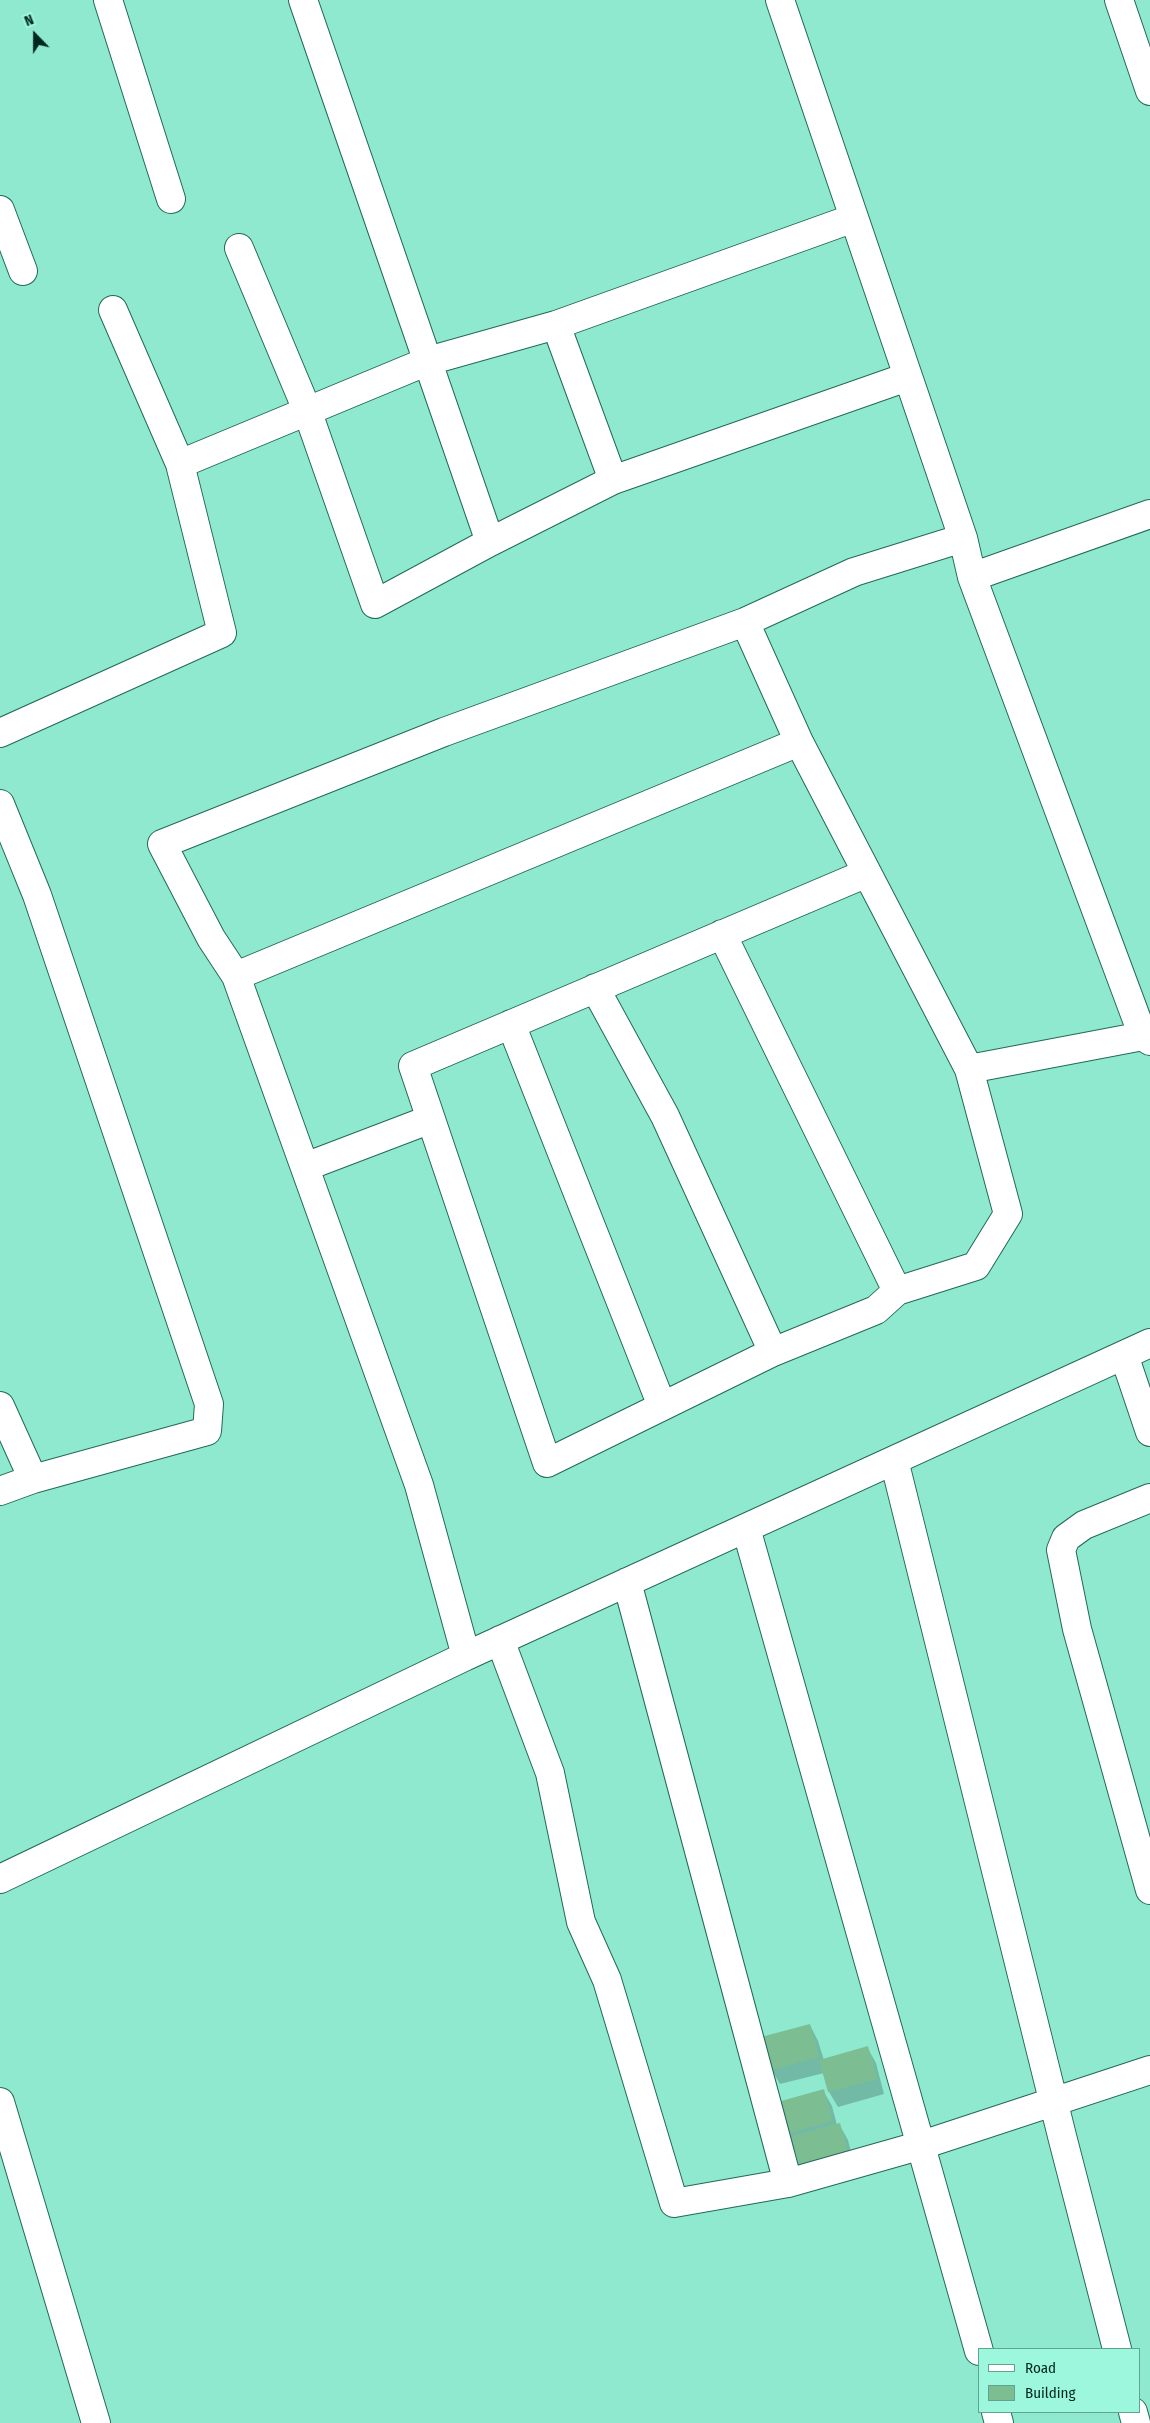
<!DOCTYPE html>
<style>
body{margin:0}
#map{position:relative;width:1150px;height:2423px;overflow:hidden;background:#8fe9cf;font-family:"Fira Sans Condensed",sans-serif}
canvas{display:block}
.legend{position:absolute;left:978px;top:2348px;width:162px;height:65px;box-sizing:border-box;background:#9df7dc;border:1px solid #5ea490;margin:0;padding:6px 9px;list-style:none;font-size:15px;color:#00271e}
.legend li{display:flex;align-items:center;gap:10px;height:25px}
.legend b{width:25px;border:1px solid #5ea490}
.north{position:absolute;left:10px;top:10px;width:50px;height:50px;-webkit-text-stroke:4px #9df7dc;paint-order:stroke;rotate:338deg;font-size:14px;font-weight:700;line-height:20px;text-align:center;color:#00271e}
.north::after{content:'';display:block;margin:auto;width:18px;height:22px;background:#00271e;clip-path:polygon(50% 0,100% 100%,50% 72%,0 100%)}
</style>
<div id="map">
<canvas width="1150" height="2423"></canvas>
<ul class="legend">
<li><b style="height:6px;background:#fff"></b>Road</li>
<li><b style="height:14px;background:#7cbe91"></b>Building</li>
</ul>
<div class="north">N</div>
</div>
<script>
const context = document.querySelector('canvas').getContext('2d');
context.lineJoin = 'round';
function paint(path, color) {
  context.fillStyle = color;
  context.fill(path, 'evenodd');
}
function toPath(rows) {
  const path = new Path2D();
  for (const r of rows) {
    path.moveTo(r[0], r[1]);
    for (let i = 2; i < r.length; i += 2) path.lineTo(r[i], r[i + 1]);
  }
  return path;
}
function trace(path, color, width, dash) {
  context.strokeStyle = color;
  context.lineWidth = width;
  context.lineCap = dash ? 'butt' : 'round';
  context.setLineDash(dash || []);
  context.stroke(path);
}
paint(toPath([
 [810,2025,818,2041,824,2060,867,2047,876,2063,884,2094,838,2107,829,2092,824,2073,780,2084,771,2069],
 [823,2090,832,2106,837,2125,839,2124,848,2140,856,2171,793,2149,785,2134]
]), '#0003');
paint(toPath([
 [810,2024,819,2057,770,2070,761,2037],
 [868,2046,877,2079,828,2092,819,2060],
 [824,2089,832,2121,783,2135,774,2103],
 [840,2123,849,2156,800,2169,791,2137]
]), '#7cbe91');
const street = toPath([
 [108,0,171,199],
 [780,0,963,538,972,577,1143,1036,1150,1041],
 [1119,0,1150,91],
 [0,210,23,271],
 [239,248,307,410,375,604,490,542,303,0],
 [113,310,180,464],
 [556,325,613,480],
 [490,542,613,480,907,377],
 [972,577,1150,514],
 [745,622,799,742],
 [0,733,222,633,180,464,428,361,556,325,854,218],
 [0,804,37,895,209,1404,207,1431,33,1479],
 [867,873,413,1066,547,1463,773,1352,876,1310,897,1291,976,1266,1008,1214,969,1069],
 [722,934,897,1291],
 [236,976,211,938,162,844,444,732,745,622,854,572,963,538],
 [595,988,665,1116,773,1352],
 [511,1024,662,1406],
 [1143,1036,969,1069,799,742,236,976,419,1485,466,1656,1150,1343],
 [305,1167,431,1119],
 [1124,1355,1150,1432],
 [0,1406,33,1479,0,1491],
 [894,1460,1063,2140,1117,2349],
 [1150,1498,1084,1525,1066,1538,1061,1550,1077,1629,1150,1890],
 [746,1528,979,2351],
 [627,1582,788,2183],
 [500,1640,550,1773,581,1922,607,1980,674,2203,788,2183,922,2145,1150,2070],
 [0,1879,466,1656],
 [0,2102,96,2423],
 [996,2412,999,2423],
 [1133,2412,1136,2423]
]);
trace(street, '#226958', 30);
trace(street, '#fff', 28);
</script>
